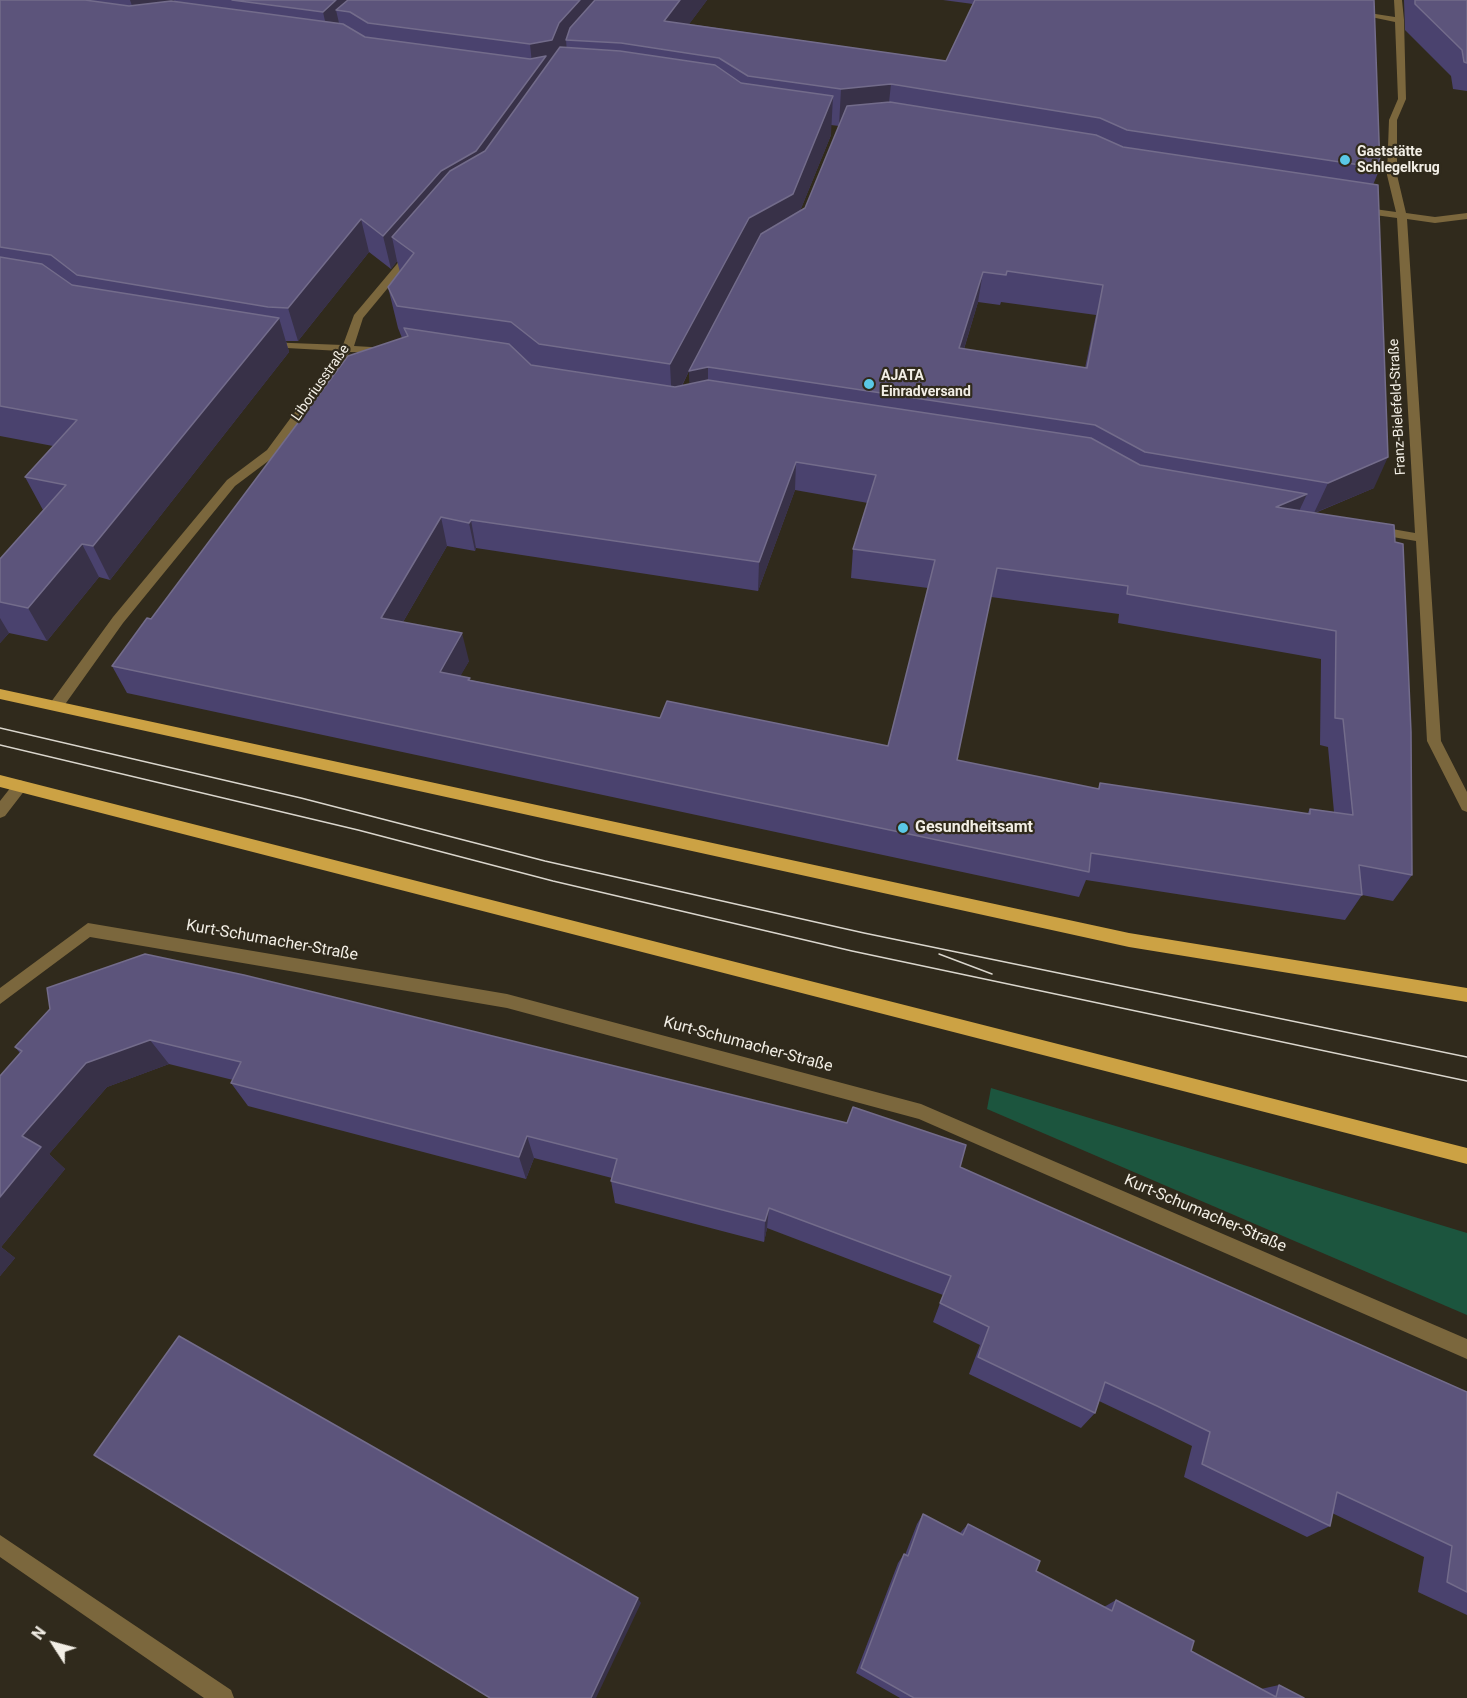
<!DOCTYPE html>
<meta charset="utf-8">
<style>
body{margin:0}
#map{position:relative;width:1467px;height:1698px;overflow:hidden;background:#302a1c;font-family:Roboto,sans-serif}
canvas{display:block}
.north{position:absolute;left:24px;top:1614px;width:60px;height:60px;-webkit-text-stroke:4px #302a1c;paint-order:stroke;rotate:306deg;font-size:16px;font-weight:700;line-height:24px;text-align:center;color:#f2eee5}
.north::after{content:'';display:block;margin:auto;width:21px;height:27px;background:#f2eee5;clip-path:polygon(50% 0,100% 100%,50% 72%,0 100%)}
</style>
<div id="map">
<canvas width="1467" height="1698"></canvas>
<div class="north">N</div>
</div>
<script>
const context = document.querySelector('canvas').getContext('2d');
context.lineJoin = 'round';
function paint(path, color) {
  context.fillStyle = color;
  context.fill(path, 'evenodd');
}
function toPath(rows) {
  const path = new Path2D();
  for (const r of rows) {
    path.moveTo(r[0], r[1]);
    for (let i = 2; i < r.length; i += 2) path.lineTo(r[i], r[i + 1]);
  }
  return path;
}
function trace(path, color, width, dash) {
  context.strokeStyle = color;
  context.lineWidth = width;
  context.lineCap = dash ? 'butt' : 'round';
  context.setLineDash(dash || []);
  context.stroke(path);
}
function drawText(font, color, halo, rows, align = 'center') {
  context.font = font + ' Roboto,sans-serif';
  context.lineWidth = 4.5;
  context.setLineDash([]);
  context.textBaseline = 'middle';
  context.strokeStyle = halo;
  context.fillStyle = color;
  for (const [text, x, y, turn = 0] of rows) {
    context.save();
    context.translate(x, y);
    context.rotate((+turn || 0) * Math.PI / 180);
    context.textAlign = isNaN(turn) ? turn : align;
    if (halo) context.strokeText(text, 0, 0);
    context.fillText(text, 0, 0);
    context.restore();
  }
}
paint(toPath([
 [991,1088,1467,1233,1467,1315,987,1109]
]), '#1c553e');
paint(toPath([
 [1394,0,1402,0,1404,20,1406,99,1397,120,1397,175,1406,213,1435,217,1467,213,1467,219,1435,223,1407,219,1441,741,1467,792,1467,812,1462,810,1427,741,1416,541,1375,534,1369,530,1375,526,1415,533,1397,218,1360,213,1355,210,1360,207,1396,212,1387,175,1389,120,1398,99,1395,22,1352,13,1356,11,1395,17,1394,0],
 [407,252,416,254,363,318,354,346,388,348,392,349,392,353,350,352,275,456,235,486,123,623,61,710,51,710,49,706,51,702,113,617,227,480,267,450,340,351,269,347,265,346,265,342,343,345,354,315,407,252],
 [20,780,25,782,27,786,25,790,5,816,0,818,0,801,15,782,20,780],
 [88,923,507,994,921,1104,1467,1339,1467,1359,919,1119,507,1008,90,937,0,1004,0,988,88,923],
 [0,1535,231,1690,234,1698,204,1698,0,1557,0,1535]
]), '#7b673d');
paint(toPath([
 [0,689,1129,933,1467,988,1467,1002,1129,947,0,699,0,689],
 [0,775,1467,1148,1467,1164,0,787,0,775]
]), '#cca244');
trace(toPath([
 [0,728,301,798,545,861,864,933,1467,1057],
 [0,745,358,830,553,881,852,951,1467,1081],
 [939,954,992,974]
]), '#dad6cd', 1.5);
paint(toPath([
 [0,0,707,0,689,24,946,61,973,4,943,0,1374,0,1380,168,1373,185,1374,488,1315,513,1412,875,1393,901,1362,895,1345,920,1086,880,1079,897,127,693,112,666,151,619,402,338,398,328,388,287,400,272,397,261,391,269,369,252,298,341,286,341,289,352,110,580,99,577,47,641,9,633,0,643,0,559,43,510,25,477,53,446,0,436],
 [831,125,839,126,805,208,800,211,831,135],
 [978,302,1000,305,1001,302,1096,315,1085,368,964,349],
 [689,371,690,384,682,386],
 [795,490,868,503,853,549,851,578,928,588,888,746,660,718,470,680,470,678,460,676,469,661,403,622,447,546,475,551,476,548,758,591],
 [991,597,1119,614,1118,623,1321,659,1320,745,1328,747,1334,812,1310,809,1307,814,1100,783,1098,789,957,760],
 [1404,0,1467,0,1467,91,1453,89,1451,76,1405,30],
 [50,1009,960,1167,1467,1392,1467,1615,1418,1592,1424,1557,1332,1513,1330,1526,1307,1537,1184,1477,1192,1446,1141,1421,1099,1401,1095,1413,1081,1428,969,1374,980,1345,933,1322,943,1295,767,1228,764,1242,615,1203,611,1181,612,1178,534,1158,526,1179,248,1106,231,1083,233,1080,169,1064,107,1087,49,1154,65,1169,1,1247,15,1258,0,1276,0,1076,20,1053,15,1047],
 [923,1514,960,1533,968,1524,1036,1571,1104,1607,1116,1600,1191,1651,1261,1689,1279,1685,1304,1698,900,1698,856,1673,898,1563,904,1554,905,1555,917,1524]
]), '#4a426e');
paint(toPath([
 [130,0,174,0,181,23,140,29],
 [336,0,375,0,336,10,341,32,330,43,323,12],
 [580,0,614,0,566,40,567,53,481,183,392,237,397,261,391,269,383,236,441,171,533,73,530,44,559,23],
 [680,0,707,0,670,50,664,21],
 [891,84,887,121,839,126,841,89],
 [833,96,831,135,791,233,708,367,708,398,690,402,689,371,672,405,670,364,749,218],
 [361,219,369,252,298,341,288,308],
 [983,272,978,302,955,378,959,348],
 [279,318,289,352,110,580,93,546],
 [1388,457,1374,488,1314,513,1328,483],
 [796,462,795,490,758,591,759,562],
 [1307,494,1294,522,1276,507],
 [441,517,447,546,389,646,381,618],
 [471,520,476,548,475,551,469,523],
 [82,544,99,577,47,641,28,608],
 [0,618,9,633,0,643],
 [462,633,469,661,447,700,440,672],
 [150,1040,169,1064,107,1087,49,1154,65,1169,1,1247,15,1258,0,1276,0,1197,22,1136,86,1063],
 [527,1136,534,1158,526,1179,519,1157],
 [769,1208,767,1228,764,1242,765,1221],
 [638,1598,641,1603,596,1698,591,1698]
]), '#383148');
const building = toPath([
 [0,0,85,0,129,6,171,1,343,24,365,37,530,59,546,56,476,151,441,171,383,236,361,219,288,308,268,307,77,275,51,255,0,247,0,0],
 [232,0,336,0,323,12,232,0],
 [348,0,580,0,559,23,552,40,530,44,368,23,350,12,336,10,348,0],
 [595,0,680,0,664,21,946,61,975,0,1374,0,1380,168,1127,130,1100,118,891,84,841,89,748,76,719,58,621,43,566,40,570,28,595,0],
 [1415,0,1467,0,1467,63,1464,62,1462,50,1415,4,1415,0],
 [560,47,620,51,715,65,741,83,833,96,793,194,749,218,670,364,539,344,511,322,397,306,388,287,414,253,392,237,450,171,485,151,560,47],
 [890,102,1096,135,1123,147,1378,185,1388,457,1328,483,1145,452,1095,425,708,367,689,371,761,234,805,208,847,106,890,102],
 [1007,271,1103,285,1087,368,959,348,983,272,1006,275,1007,271],
 [0,257,42,264,72,285,279,318,93,546,82,544,28,608,0,602,0,559,66,485,25,477,77,420,0,406,0,257],
 [404,328,509,344,531,365,675,387,708,380,1091,438,1140,465,1307,494,1276,507,1394,525,1395,542,1403,544,1411,732,1412,875,1359,865,1362,895,1091,853,1089,872,112,666,147,618,151,619,348,356,408,336,404,328],
 [796,462,876,475,853,549,935,560,888,746,667,701,660,718,468,680,470,678,440,672,462,633,381,618,441,517,469,523,471,520,759,562,796,462],
 [997,568,1128,586,1127,594,1336,631,1335,718,1343,719,1353,815,1310,809,1310,814,1100,783,1099,789,957,760,997,568],
 [145,954,244,975,847,1123,853,1107,966,1145,960,1167,1467,1392,1467,1592,1447,1582,1452,1546,1337,1492,1330,1526,1202,1464,1210,1432,1157,1406,1105,1382,1095,1413,978,1357,989,1327,940,1303,951,1276,769,1208,765,1221,611,1181,617,1159,527,1136,519,1157,231,1083,241,1062,150,1040,86,1063,22,1136,41,1147,0,1197,0,1076,22,1051,15,1047,50,1009,47,988,145,954],
 [179,1336,638,1598,591,1698,490,1698,94,1455,179,1336],
 [923,1514,963,1535,968,1524,1040,1561,1036,1571,1112,1611,1116,1600,1194,1641,1191,1651,1276,1697,1279,1685,1304,1698,914,1698,861,1668,904,1554,908,1556,923,1514]
]);
paint(building, '#5c547b');
trace(building, '#736c8b', 1.5);
for (const [x, y, r, color] of [
 [1345,160,6,"#5ac8e6"],
 [869,384,6,"#5ac8e6"],
 [903,828,6,"#5ac8e6"]
]) {
  const dot = new Path2D();
  dot.arc(x, y, r, 0, 2 * Math.PI);
  context.fillStyle = color;
  context.fill(dot);
  trace(dot, '#302a1c', 2);
}
drawText('bold 14px', '#f2eee5', '#302a1c', [
 ["Gaststätte",1357,152],
 ["Schlegelkrug",1357,168],
 ["AJATA",881,376],
 ["Einradversand",881,392]
], 'left');
drawText('14px', '#f2eee5', '#302a1c', [
 ["Liboriusstraße",321,383,-55],
 ["Franz-Bielefeld-Straße",1398,407,-93]
]);
drawText('bold 16px', '#f2eee5', '#302a1c', [
 ["Gesundheitsamt",915,828]
], 'left');
drawText('16px', '#f2eee5', '#302a1c', [
 ["Kurt-Schumacher-Straße",272,941,10],
 ["Kurt-Schumacher-Straße",748,1045,15],
 ["Kurt-Schumacher-Straße",1205,1214,23]
]);
</script>
